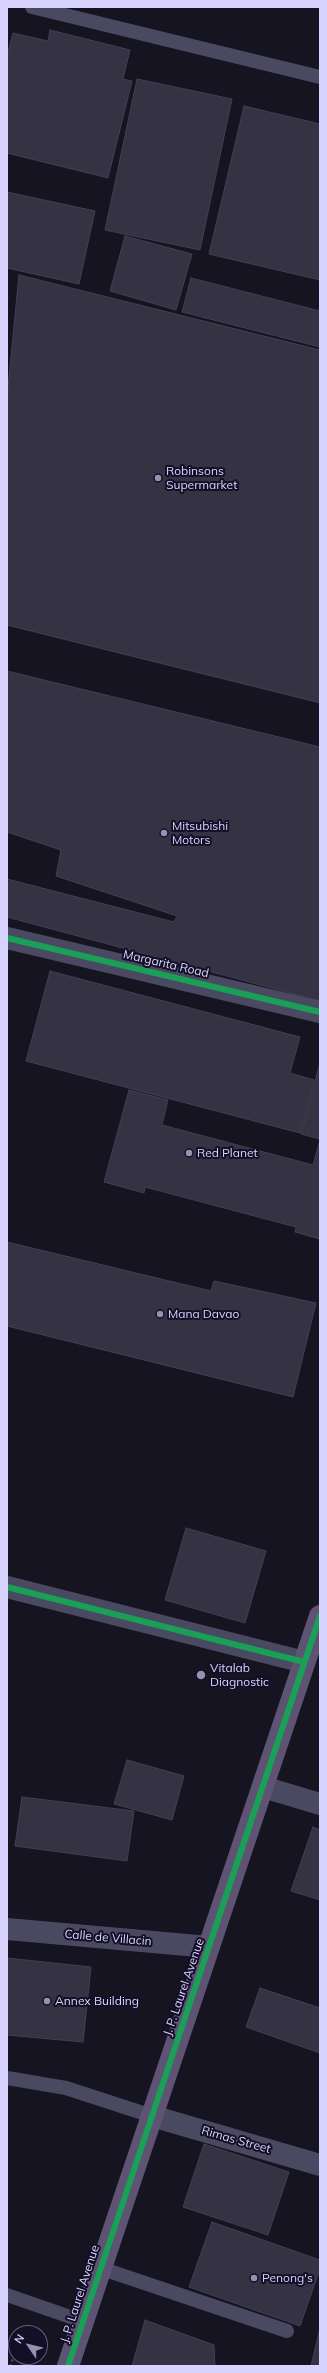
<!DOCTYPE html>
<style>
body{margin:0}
#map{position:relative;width:327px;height:2373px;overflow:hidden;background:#161421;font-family:Mulish,sans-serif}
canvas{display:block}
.frame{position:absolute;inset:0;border:8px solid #d9d4ff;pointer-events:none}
.north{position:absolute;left:8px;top:2325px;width:40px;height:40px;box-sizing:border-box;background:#130f26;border:1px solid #625e7d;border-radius:50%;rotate:305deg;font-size:11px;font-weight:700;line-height:16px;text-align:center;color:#d9d4ff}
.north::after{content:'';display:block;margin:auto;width:14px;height:18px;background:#9591b1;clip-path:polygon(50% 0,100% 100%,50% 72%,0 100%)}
</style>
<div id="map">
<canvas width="327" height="2373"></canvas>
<div class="frame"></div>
<div class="north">N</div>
</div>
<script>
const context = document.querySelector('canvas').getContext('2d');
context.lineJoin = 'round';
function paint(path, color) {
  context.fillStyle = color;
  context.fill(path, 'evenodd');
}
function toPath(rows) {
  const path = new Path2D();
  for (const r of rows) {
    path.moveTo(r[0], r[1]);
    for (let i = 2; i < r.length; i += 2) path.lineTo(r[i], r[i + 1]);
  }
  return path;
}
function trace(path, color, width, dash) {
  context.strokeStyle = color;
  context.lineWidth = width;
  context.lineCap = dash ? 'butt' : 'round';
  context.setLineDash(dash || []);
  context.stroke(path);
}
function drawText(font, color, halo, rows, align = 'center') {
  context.font = font + ' Mulish,sans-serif';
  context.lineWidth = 4;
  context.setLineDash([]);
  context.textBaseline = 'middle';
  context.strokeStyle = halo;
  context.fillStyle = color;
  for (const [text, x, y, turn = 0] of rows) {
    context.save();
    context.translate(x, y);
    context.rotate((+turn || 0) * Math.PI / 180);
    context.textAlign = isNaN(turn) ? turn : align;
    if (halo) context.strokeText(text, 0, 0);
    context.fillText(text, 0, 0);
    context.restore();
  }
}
const building = toPath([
 [50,30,130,50,123,79,132,81,108,178,7,153,7,56,13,33,48,41,50,30],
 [137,79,232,99,200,250,105,230,137,79],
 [244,106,320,124,320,280,209,254,244,106],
 [7,192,95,211,79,284,7,268,7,192],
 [125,236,192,254,176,310,110,291,125,236],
 [19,275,320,350,320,703,7,625,7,397,19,275],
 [191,278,320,311,320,347,182,312,191,278],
 [7,671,320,747,320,1001,7,917,7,879,174,922,177,916,56,876,61,850,7,832,7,671],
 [50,971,300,1037,290,1073,314,1080,300,1133,26,1061,50,971],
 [320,1063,320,1139,301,1134,320,1063],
 [129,1090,168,1100,162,1125,313,1165,320,1140,320,1239,295,1232,296,1227,145,1187,144,1193,104,1182,129,1090],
 [7,1242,211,1291,214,1281,316,1303,293,1397,7,1326,7,1242],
 [186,1528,266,1551,245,1623,165,1600,186,1528],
 [127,1760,184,1776,172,1820,114,1804,127,1760],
 [22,1797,134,1811,127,1861,15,1846,22,1797],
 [313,1827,320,1830,320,1900,291,1891,313,1827],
 [7,1958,91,1967,83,2042,7,2035,7,1958],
 [260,1988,320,2008,320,2053,246,2027,260,1988],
 [204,2144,289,2172,268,2235,183,2207,204,2144],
 [212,2222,320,2260,320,2269,300,2326,189,2287,212,2222],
 [145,2320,214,2345,215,2366,132,2366,145,2320],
 [320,2328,320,2366,311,2366,320,2328]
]);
paint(building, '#343243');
trace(building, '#433f54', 1);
trace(toPath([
 [23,2333,25,2326],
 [10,2366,16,2351]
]), '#44505f', 2.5, [2, 3]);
trace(toPath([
 [32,7,320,77],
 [7,2078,66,2088,152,2116],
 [100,2268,287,2331],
 [7,2295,82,2321]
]), '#4a4962', 14);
trace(toPath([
 [7,938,320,1012],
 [7,1587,304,1662],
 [263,1787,320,1804],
 [7,1929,209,1947],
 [152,2116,320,2165]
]), '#4a4962', 22);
trace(toPath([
 [68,2366,320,1616]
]), '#5e5373', 22);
trace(toPath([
 [7,938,320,1012],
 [7,1587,304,1662],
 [68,2366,320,1616]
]), '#1a9f57', 6);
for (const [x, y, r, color] of [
 [158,478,4,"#9591b1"],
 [164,833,4,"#9591b1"],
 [189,1153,4,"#9591b1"],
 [160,1314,4,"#9591b1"],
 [201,1675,5,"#9591b1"],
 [47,2001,4,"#9591b1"],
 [254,2278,4,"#9591b1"]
]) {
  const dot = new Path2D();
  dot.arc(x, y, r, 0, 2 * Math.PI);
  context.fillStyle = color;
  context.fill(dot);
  trace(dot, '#130f26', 1.5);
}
drawText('12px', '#d9d4ff', '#130f26', [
 ["Robinsons",166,471],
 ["Supermarket",166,485],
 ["Mitsubishi",172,826],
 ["Motors",172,840],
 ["Red Planet",197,1153],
 ["Mana Davao",168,1314],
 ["Vitalab",210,1668],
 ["Diagnostic",210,1682],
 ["Annex Building",55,2001],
 ["Penong's",262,2278]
], 'left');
drawText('12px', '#d9d4ff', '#130f26', [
 ["Margarita Road",166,964,13],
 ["Calle de Villacin",108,1938,5],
 ["J. P. Laurel Avenue",184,1987,-71],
 ["Rimas Street",236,2140,16],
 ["J. P. Laurel Avenue",80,2294,-72]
]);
</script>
